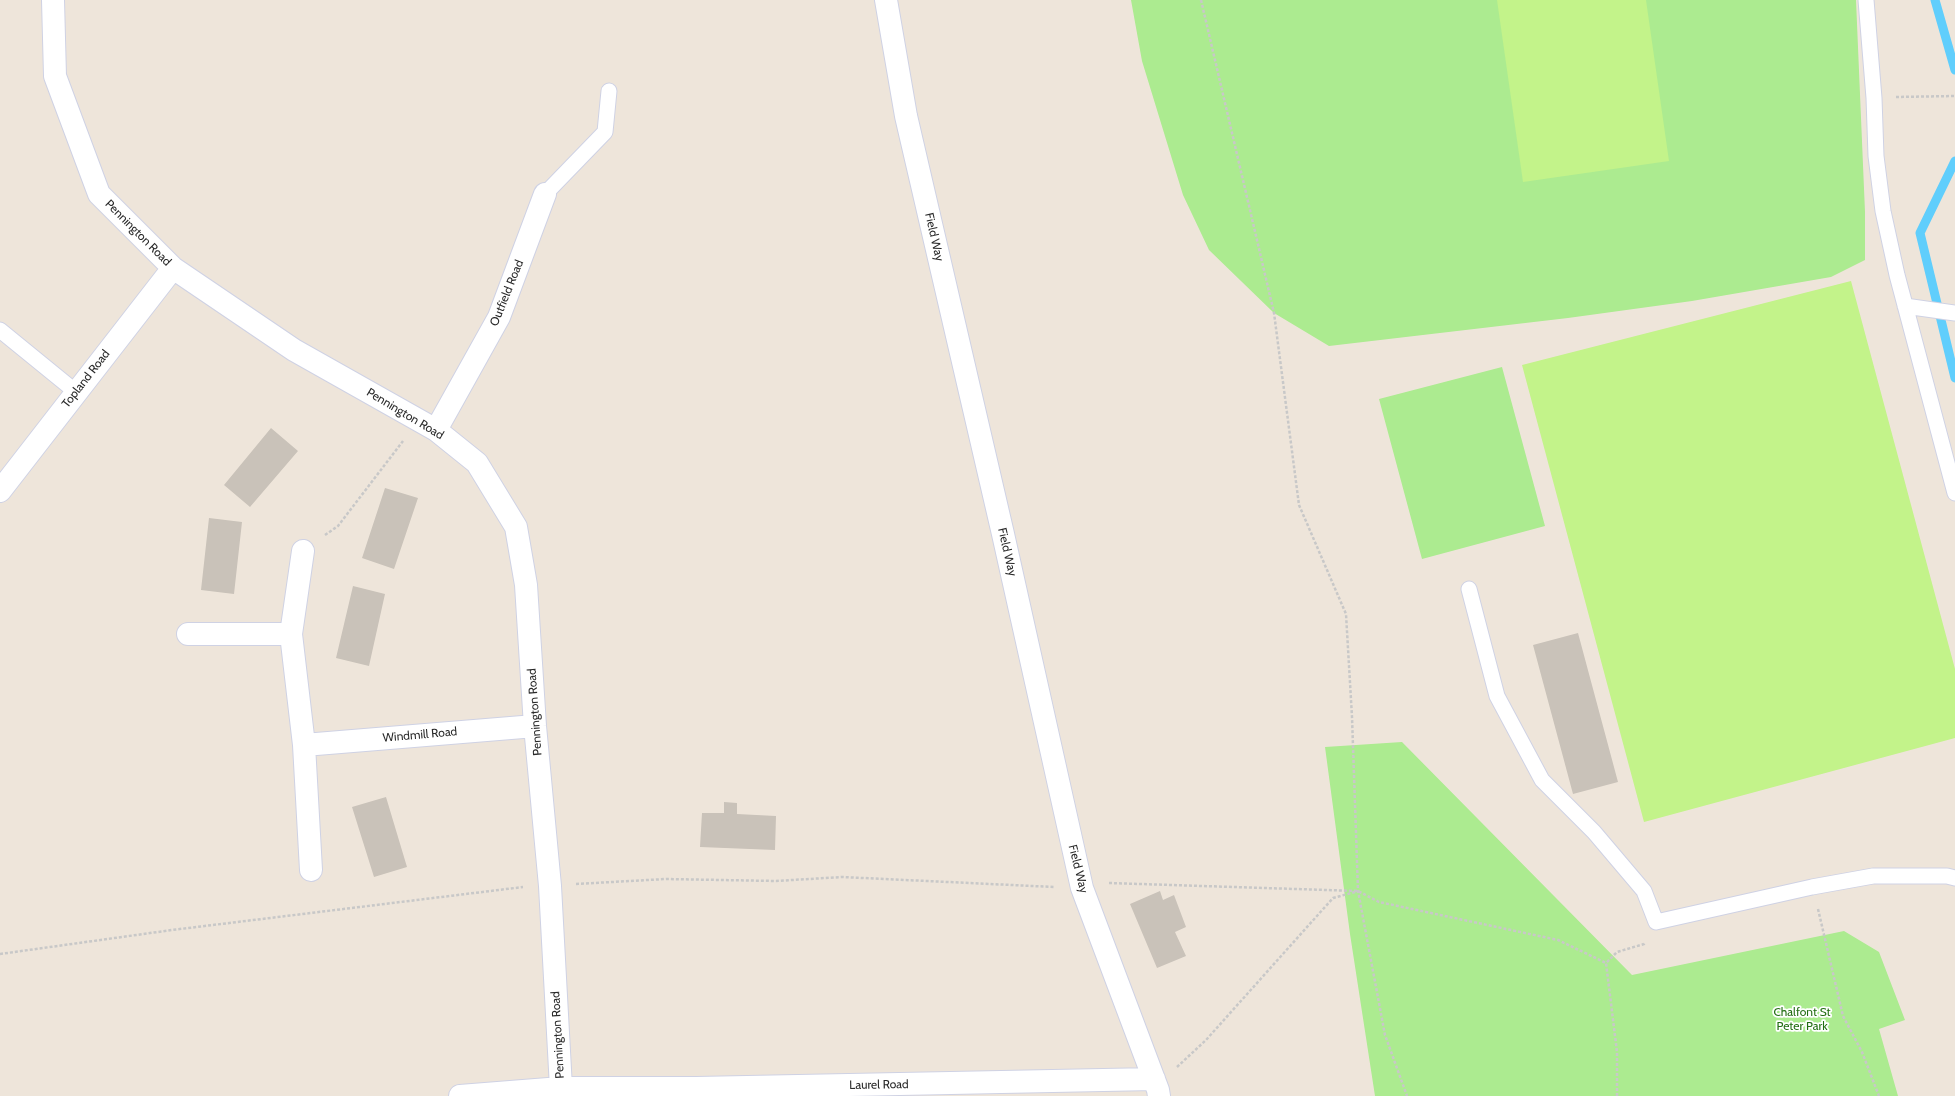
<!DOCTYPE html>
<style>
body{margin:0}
canvas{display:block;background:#eee5da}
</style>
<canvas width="1955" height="1096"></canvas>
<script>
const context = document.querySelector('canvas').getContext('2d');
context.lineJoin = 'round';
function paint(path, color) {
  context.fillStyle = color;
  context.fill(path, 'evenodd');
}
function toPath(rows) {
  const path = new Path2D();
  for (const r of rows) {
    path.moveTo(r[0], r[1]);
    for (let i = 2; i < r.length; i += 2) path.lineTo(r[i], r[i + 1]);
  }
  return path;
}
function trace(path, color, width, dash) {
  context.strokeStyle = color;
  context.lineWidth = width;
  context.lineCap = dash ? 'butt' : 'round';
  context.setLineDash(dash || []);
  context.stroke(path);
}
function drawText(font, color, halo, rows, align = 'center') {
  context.font = font + ' Cabin,sans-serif';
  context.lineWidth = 3.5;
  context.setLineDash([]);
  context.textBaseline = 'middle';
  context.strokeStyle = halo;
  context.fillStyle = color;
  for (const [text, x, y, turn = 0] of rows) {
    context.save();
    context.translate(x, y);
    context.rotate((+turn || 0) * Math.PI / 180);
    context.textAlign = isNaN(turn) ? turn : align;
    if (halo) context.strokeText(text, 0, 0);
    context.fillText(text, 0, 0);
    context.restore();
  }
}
paint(toPath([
 [1131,0,1856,0,1865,212,1865,260,1831,277,1692,301,1568,318,1329,346,1274,313,1209,250,1183,195,1142,61],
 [1502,367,1545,526,1422,559,1379,399],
 [1402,742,1632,975,1844,931,1879,952,1905,1020,1879,1029,1898,1096,1375,1096,1350,934,1325,747]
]), '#aceb90');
paint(toPath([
 [1497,0,1646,0,1669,161,1523,182],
 [1851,281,1955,669,1955,738,1644,822,1522,365]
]), '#c3f38a');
trace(toPath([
 [1935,0,1955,70],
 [1955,161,1920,233,1955,378]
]), '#60cefc', 9);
paint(toPath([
 [271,428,298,451,250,507,224,485],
 [385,488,418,498,394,569,362,558],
 [209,518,242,522,234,594,201,590],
 [353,586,385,594,369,666,336,658],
 [1578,633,1618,782,1573,794,1533,645],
 [386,797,407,867,374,877,352,807],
 [724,802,737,803,737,814,776,816,775,850,700,847,702,813,724,813],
 [1160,891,1163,900,1174,895,1186,927,1175,932,1186,956,1157,968,1130,904]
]), '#c9c2b9');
const lane = toPath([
 [1866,0,1874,98,1876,156,1883,211,1897,275,1955,493],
 [545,194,605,132,609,91],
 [1905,306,1955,313],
 [0,330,76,392],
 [1469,589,1497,696,1542,780,1594,832,1644,891,1656,922,1812,887,1873,876,1947,876,1955,878]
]);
const street = toPath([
 [53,0,55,76,99,194,173,268,294,350,436,430,477,463,516,527,526,585,535,726,550,886,561,1088],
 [886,0,906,116,1003,534,1082,888,1158,1090,1159,1096],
 [436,430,499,317,545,194],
 [0,491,173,268],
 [303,551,291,634,304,745,311,870],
 [188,634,291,634],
 [304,745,535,726],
 [460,1096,561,1088,696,1088,1154,1079]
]);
trace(lane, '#cfd2e4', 17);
trace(street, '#cfd2e4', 24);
trace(toPath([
 [1201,0,1274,313,1299,505,1346,614,1352,717,1358,891,1385,1035,1407,1096],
 [1896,97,1955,96],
 [325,535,338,526,403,441],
 [1109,883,1358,891,1379,902,1558,940,1606,963],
 [576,884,666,879,776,881,842,877,1054,887],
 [1818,909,1843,1016,1862,1052,1879,1096],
 [0,954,172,930,523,887],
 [1177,1067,1206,1040,1333,898,1355,892],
 [1617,1096,1617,1052,1606,963,1617,952,1644,944,1645,942]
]), '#c8c8c8', 2.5, [3, 2]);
trace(lane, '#fff', 15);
trace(street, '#fff', 22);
drawText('12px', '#2a2a2a', '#fff', [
 ["Pennington Road",138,233,45],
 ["Field Way",934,237,77],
 ["Outfield Road",507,293,-68],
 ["Topland Road",86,379,-52],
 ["Pennington Road",405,414,31],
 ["Field Way",1007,552,77],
 ["Pennington Road",535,712,-94],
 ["Windmill Road",420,735,-5],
 ["Field Way",1078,869,76],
 ["Pennington Road",558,1035,-93],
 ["Laurel Road",879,1085,-1]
]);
drawText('12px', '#226e12', '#fff', [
 ["Chalfont St",1802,1012],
 ["Peter Park",1802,1026]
]);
</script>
